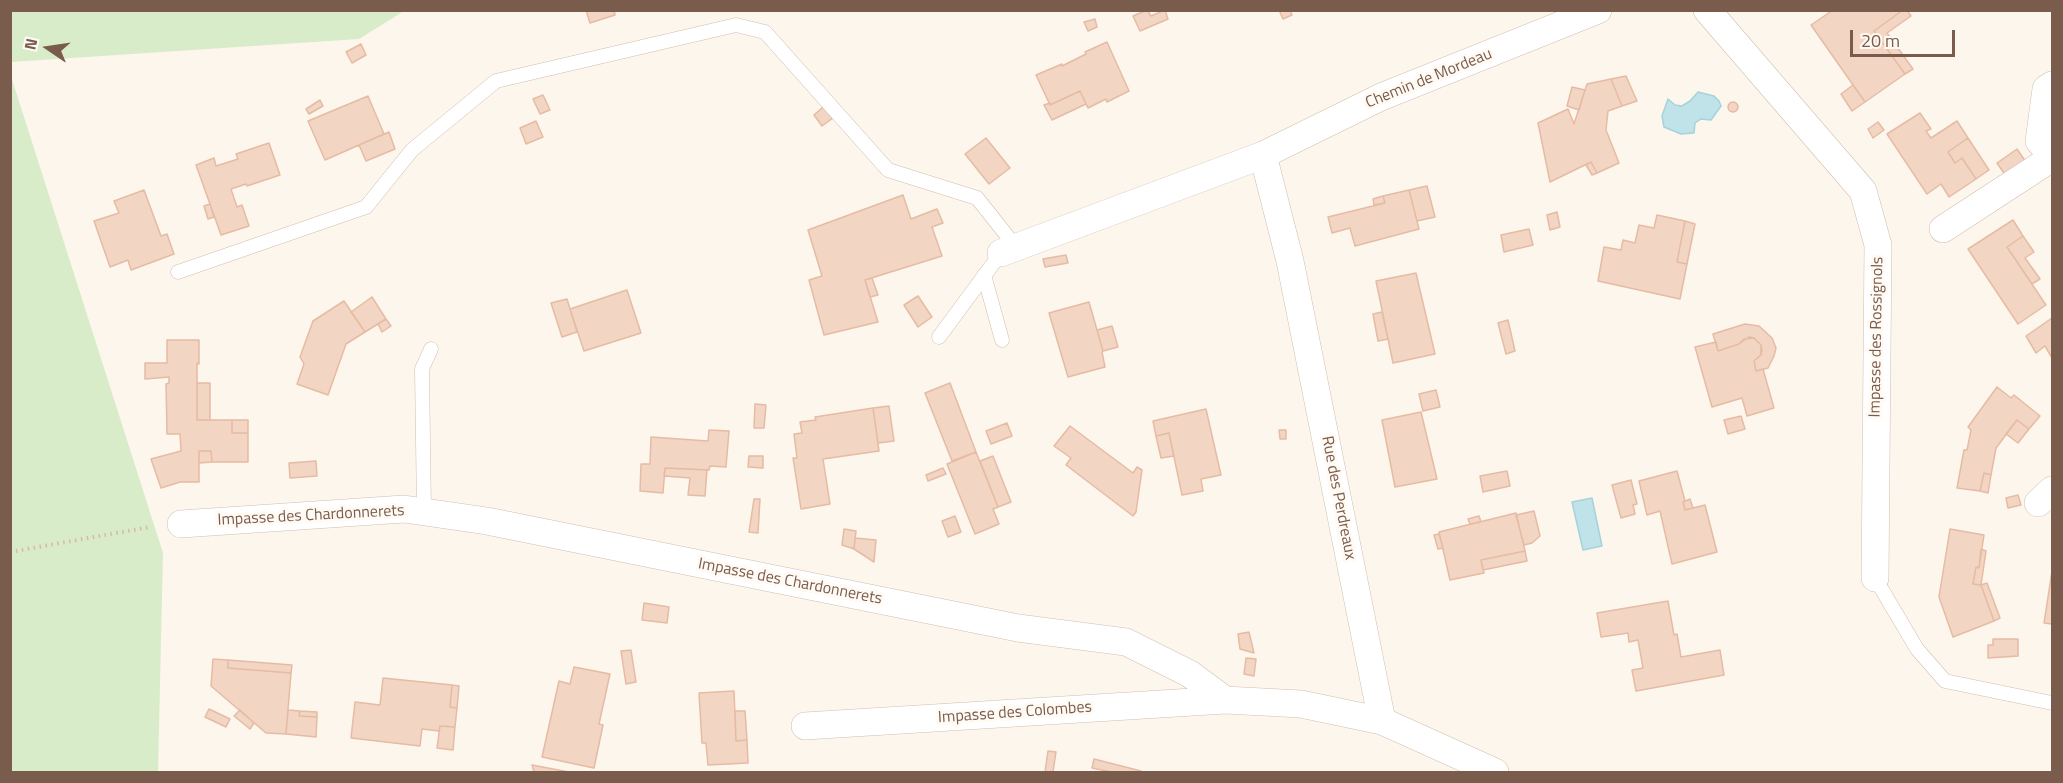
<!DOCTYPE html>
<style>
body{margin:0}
#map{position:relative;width:2063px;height:783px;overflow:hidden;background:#fdf6ec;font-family:"Titillium Web",sans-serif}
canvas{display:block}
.frame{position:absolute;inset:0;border:12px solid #7a5c4d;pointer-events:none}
.north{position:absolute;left:18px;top:18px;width:60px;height:60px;-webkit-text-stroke:4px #fffaf3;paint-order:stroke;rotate:283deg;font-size:16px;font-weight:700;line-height:24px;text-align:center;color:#7a5c4d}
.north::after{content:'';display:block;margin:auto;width:21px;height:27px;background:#7a5c4d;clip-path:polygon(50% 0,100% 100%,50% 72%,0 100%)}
.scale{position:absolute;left:1850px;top:30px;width:105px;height:27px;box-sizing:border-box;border:3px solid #7a5c4d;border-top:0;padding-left:8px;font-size:18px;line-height:21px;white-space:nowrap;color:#7a5c4d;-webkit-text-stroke:4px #fffaf3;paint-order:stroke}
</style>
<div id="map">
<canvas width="2063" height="783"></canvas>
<div class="frame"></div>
<div class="north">N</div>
<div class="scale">20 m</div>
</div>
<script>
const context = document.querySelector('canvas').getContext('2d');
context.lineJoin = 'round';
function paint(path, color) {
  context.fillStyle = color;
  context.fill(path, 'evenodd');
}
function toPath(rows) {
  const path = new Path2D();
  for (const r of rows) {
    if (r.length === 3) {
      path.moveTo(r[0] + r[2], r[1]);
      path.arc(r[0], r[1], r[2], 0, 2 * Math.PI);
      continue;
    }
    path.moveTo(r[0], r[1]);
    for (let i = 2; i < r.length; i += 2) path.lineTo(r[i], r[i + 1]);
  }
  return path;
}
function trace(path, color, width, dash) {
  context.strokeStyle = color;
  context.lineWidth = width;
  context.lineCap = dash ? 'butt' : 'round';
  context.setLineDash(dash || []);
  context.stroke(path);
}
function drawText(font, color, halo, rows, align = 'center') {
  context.font = font + ' "Titillium Web",sans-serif';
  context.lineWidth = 6;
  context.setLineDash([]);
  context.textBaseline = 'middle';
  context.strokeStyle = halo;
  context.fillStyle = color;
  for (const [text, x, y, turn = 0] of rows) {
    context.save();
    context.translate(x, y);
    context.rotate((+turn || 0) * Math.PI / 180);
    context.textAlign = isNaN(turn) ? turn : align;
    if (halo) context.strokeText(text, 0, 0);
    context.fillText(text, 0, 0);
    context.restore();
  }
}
paint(toPath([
 [11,10,404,10,404,11,359,39,11,62],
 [10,73,163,553,158,772,11,772]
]), '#d8ecc9');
const water = toPath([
 [1698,92,1714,96,1719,101,1721,106,1711,120,1701,119,1695,123,1694,133,1681,134,1664,127,1662,116,1668,99,1675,105,1682,106,1690,101,1698,92],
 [1592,498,1602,546,1583,550,1572,502,1592,498]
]);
paint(water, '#bfe3e8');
trace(water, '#a5d3da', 1.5);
const building = toPath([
 [586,10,614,10,615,15,590,23,586,10],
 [1147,10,1151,16,1165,10,1168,19,1140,31,1133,16,1147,10],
 [1279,10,1290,10,1292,15,1283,19,1279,10],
 [1833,10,1903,10,1874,31,1905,74,1865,102,1811,25,1833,10],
 [1903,10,1907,10,1911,16,1887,33,1913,69,1905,74,1874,31,1903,10],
 [1095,19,1097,27,1088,31,1084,22,1095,19],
 [1107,42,1129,91,1107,102,1106,99,1088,108,1080,91,1050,105,1036,75,1062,64,1062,66,1086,54,1085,52,1107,42],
 [361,44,366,55,352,63,346,52,361,44],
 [1626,76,1637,101,1622,106,1611,79,1626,76],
 [1611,79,1622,106,1608,111,1606,130,1619,163,1597,173,1591,162,1550,182,1538,123,1568,109,1574,124,1587,84,1611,79],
 [1853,85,1865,102,1852,111,1841,94,1853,85],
 [1572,87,1585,90,1579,110,1567,106,1572,87],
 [1080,91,1086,104,1052,120,1044,105,1050,103,1050,105,1080,91],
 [543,95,550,110,540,114,533,99,543,95],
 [368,96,384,134,325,160,308,121,368,96],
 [320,100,323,106,309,114,306,109,320,100],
 [1733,107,5],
 [823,107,833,118,822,126,814,115,823,107],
 [1920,113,1931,129,1926,131,1931,138,1957,121,1968,138,1948,152,1955,163,1962,158,1976,179,1949,197,1941,184,1927,194,1887,134,1920,113],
 [536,121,543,137,526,144,520,128,536,121],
 [1878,122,1884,130,1873,138,1868,129,1878,122],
 [389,132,395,149,366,161,359,145,389,132],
 [986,138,1010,168,989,184,965,154,986,138],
 [1968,138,1989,170,1976,179,1962,158,1955,163,1948,152,1968,138],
 [269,143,280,175,247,186,246,184,231,189,237,207,242,205,249,226,221,235,196,165,214,158,216,166,238,159,236,154,269,143],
 [2017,149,2028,165,2008,179,1997,163,2017,149],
 [1591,162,1597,173,1592,175,1586,165,1591,162],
 [1427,186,1435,217,1417,221,1409,190,1427,186],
 [144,190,161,236,167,234,174,254,131,270,128,260,110,267,94,221,119,213,114,201,144,190],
 [1409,190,1419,229,1355,246,1350,228,1332,233,1328,217,1385,203,1383,196,1409,190],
 [903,195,911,219,937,209,943,223,932,227,942,256,865,280,878,322,824,335,809,280,822,276,808,230,903,195],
 [1383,196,1385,203,1374,205,1373,199,1383,196],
 [210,204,214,217,208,219,204,206,210,204],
 [1557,212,1560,227,1550,230,1547,215,1557,212],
 [1657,215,1685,221,1677,262,1687,264,1680,299,1598,281,1604,247,1621,250,1623,240,1635,243,1639,225,1654,228,1657,215],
 [2013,220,2023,236,2007,247,2046,305,2018,324,1968,249,2013,220],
 [1685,221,1695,224,1687,264,1677,262,1685,221],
 [1529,229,1533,245,1504,252,1501,235,1529,229],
 [2023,236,2034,252,2025,258,2040,279,2032,284,2007,247,2023,236],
 [1066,255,1068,263,1045,267,1043,259,1066,255],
 [1416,273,1435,354,1393,363,1376,281,1416,273],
 [872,278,878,295,870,297,865,280,872,278],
 [627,290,641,333,584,351,570,309,627,290],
 [918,296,932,317,918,327,904,305,918,296],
 [372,297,386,319,365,332,351,312,372,297],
 [567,299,577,332,562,337,551,303,567,299],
 [344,301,365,332,346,344,328,395,297,384,304,364,300,357,313,321,344,301],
 [1089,302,1103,351,1102,352,1105,367,1068,377,1049,313,1089,302],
 [1382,312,1388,339,1378,341,1373,314,1382,312],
 [2052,318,2052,358,2045,346,2036,353,2026,336,2052,318],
 [386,319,391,326,382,332,378,324,386,319],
 [1508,320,1515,351,1506,354,1498,323,1508,320],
 [1745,324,1759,326,1772,338,1776,348,1774,356,1768,368,1756,371,1754,361,1761,355,1762,350,1761,345,1754,338,1744,339,1739,344,1718,351,1713,334,1745,324],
 [1112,326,1118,347,1103,351,1097,330,1112,326],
 [1749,337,1754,338,1761,345,1761,355,1754,361,1756,371,1763,369,1774,408,1747,416,1742,398,1712,407,1695,347,1716,342,1718,351,1739,344,1749,337],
 [167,340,199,340,199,364,197,363,197,420,232,420,232,433,248,433,248,462,212,462,211,451,199,451,199,482,180,482,161,488,151,459,181,451,180,434,167,434,166,384,169,383,169,377,145,379,145,363,167,363,167,340],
 [197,383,210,383,210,420,197,420,197,383],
 [950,383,976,452,952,461,925,393,950,383],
 [1997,387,2011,398,2014,395,2040,416,2029,429,2017,420,1996,448,1991,475,1984,473,1980,491,1957,488,1964,450,1967,450,1971,430,1968,427,1997,387],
 [1436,390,1440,407,1423,411,1419,394,1436,390],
 [755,404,766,405,764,428,754,428,755,404],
 [889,406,894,441,878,443,873,408,889,406],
 [873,408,879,451,823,459,830,504,801,509,793,458,797,458,794,434,802,433,800,422,816,420,815,417,873,408],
 [1206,409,1221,475,1201,479,1203,491,1182,495,1169,433,1156,436,1153,421,1206,409],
 [1421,412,1437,479,1395,487,1382,420,1421,412],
 [1741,416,1745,429,1728,434,1724,420,1741,416],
 [232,420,248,420,248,433,232,433,232,420],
 [2017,420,2029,429,2018,443,2006,434,2017,420],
 [1007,423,1012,436,991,444,986,431,1007,423],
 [1070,426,1133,473,1137,467,1142,470,1136,512,1133,516,1066,465,1071,458,1054,446,1070,426],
 [709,430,729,431,726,467,710,466,709,470,665,468,663,493,640,491,641,464,650,464,651,437,708,441,709,430],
 [1279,430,1286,430,1286,439,1280,439,1279,430],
 [1169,433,1174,456,1161,458,1156,436,1169,433],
 [199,451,211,451,212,462,199,463,199,451],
 [976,452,998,507,993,509,999,524,975,534,947,464,976,452],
 [749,456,763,456,763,468,748,467,749,456],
 [993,456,1011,502,998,507,980,461,993,456],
 [316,461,317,476,290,478,289,463,316,461],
 [665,468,707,470,705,496,688,495,690,478,664,476,665,468],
 [943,468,946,474,928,481,926,475,943,468],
 [1507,471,1510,486,1483,492,1480,476,1507,471],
 [1677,471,1685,501,1683,502,1685,510,1705,505,1717,552,1672,564,1660,511,1647,515,1639,481,1677,471],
 [1984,473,1991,475,1988,493,1980,491,1984,473],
 [1631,480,1637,504,1633,505,1635,514,1621,518,1612,485,1631,480],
 [2018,495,2021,505,2008,508,2006,498,2018,495],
 [754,499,760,499,758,533,749,532,754,499],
 [1690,499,1693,508,1685,510,1683,502,1690,499],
 [1534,511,1540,536,1532,543,1524,545,1516,515,1534,511],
 [1516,513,1525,551,1481,560,1484,573,1450,580,1439,532,1516,513],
 [955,516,961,532,948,537,942,521,955,516],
 [1479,516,1481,522,1470,524,1468,519,1479,516],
 [844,529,856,531,854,549,842,545,844,529],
 [1950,529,1984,535,1979,568,1976,567,1973,584,1981,585,1994,621,1953,637,1939,597,1950,529],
 [1439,534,1443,548,1438,549,1434,535,1439,534],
 [855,538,876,540,874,562,854,549,855,538],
 [1981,549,1986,551,1981,585,1973,584,1976,567,1979,568,1981,549],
 [1525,551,1527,561,1483,570,1481,560,1525,551],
 [2052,571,2052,624,2044,623,2052,571],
 [1987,583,2000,618,1994,621,1981,585,1987,583],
 [1668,601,1674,635,1677,634,1681,657,1720,650,1724,675,1636,691,1632,670,1643,668,1638,640,1629,642,1628,633,1601,637,1597,613,1668,601],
 [644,603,669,607,667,623,642,620,644,603],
 [1249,632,1254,653,1240,649,1238,634,1249,632],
 [1993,639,2018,639,2018,656,1988,658,1988,645,1993,645,1993,639],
 [631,650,636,682,626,684,621,651,631,650],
 [1246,658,1256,659,1254,676,1244,674,1246,658],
 [213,659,228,660,228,668,291,673,286,734,266,733,211,686,213,659],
 [228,660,292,665,291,673,228,668,228,660],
 [574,667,610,674,599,724,603,725,594,768,542,757,559,681,570,684,574,667],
 [383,678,452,685,450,707,457,708,455,727,440,726,439,731,422,729,420,746,351,738,355,702,380,705,383,678],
 [452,685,459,686,457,708,450,707,452,685],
 [734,691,736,741,747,740,748,763,708,765,706,743,702,743,699,693,734,691],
 [209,709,230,719,226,727,205,717,209,709],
 [240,710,254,723,250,729,234,716,240,710],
 [288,710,300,711,299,716,317,717,316,737,286,734,288,710],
 [300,711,317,712,317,717,299,716,300,711],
 [735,711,745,711,747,740,736,741,735,711],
 [440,726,455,727,453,750,437,748,440,726],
 [1048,751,1056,752,1053,772,1045,772,1048,751],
 [1094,759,1141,771,1141,772,1111,772,1092,768,1094,759],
 [532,765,569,772,534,772,532,765]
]);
paint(building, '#f3d5c3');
trace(building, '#e6bba3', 1.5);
const service = toPath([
 [178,272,366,207,412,150,496,81,736,25,765,32,888,170,977,198,1016,247],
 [984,275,1002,340],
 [939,337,1001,253],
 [424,512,422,369,431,349],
 [1875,578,1917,649,1945,681,2052,703]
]);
const minor = toPath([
 [1707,10,1863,191,1878,245,1875,578],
 [2052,85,2046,89,2039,141,2052,156],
 [1263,155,1290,261,1382,721,1495,772],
 [1943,229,2052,158],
 [1001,253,1263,155,1381,97,1598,10],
 [2038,503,2052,490],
 [181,524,404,509,487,521,1018,628,1126,642,1190,674,1225,700,1301,704,1382,721],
 [805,726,1225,700]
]);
trace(service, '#d1beb0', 15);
trace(minor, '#d1beb0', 28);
trace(toPath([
 [10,552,150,527]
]), '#d9b8a5', 4, [1.5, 4.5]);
trace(service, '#fff', 14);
trace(minor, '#fff', 27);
drawText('16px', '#7a5c4d', '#fffaf3', [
 ["Chemin de Mordeau",1429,79,-22],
 ["Impasse des Rossignols",1877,337,-89],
 ["Rue des Perdreaux",1338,498,79],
 ["Impasse des Chardonnerets",311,516,-3],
 ["Impasse des Chardonnerets",790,582,11],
 ["Impasse des Colombes",1015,713,-4]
]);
</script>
